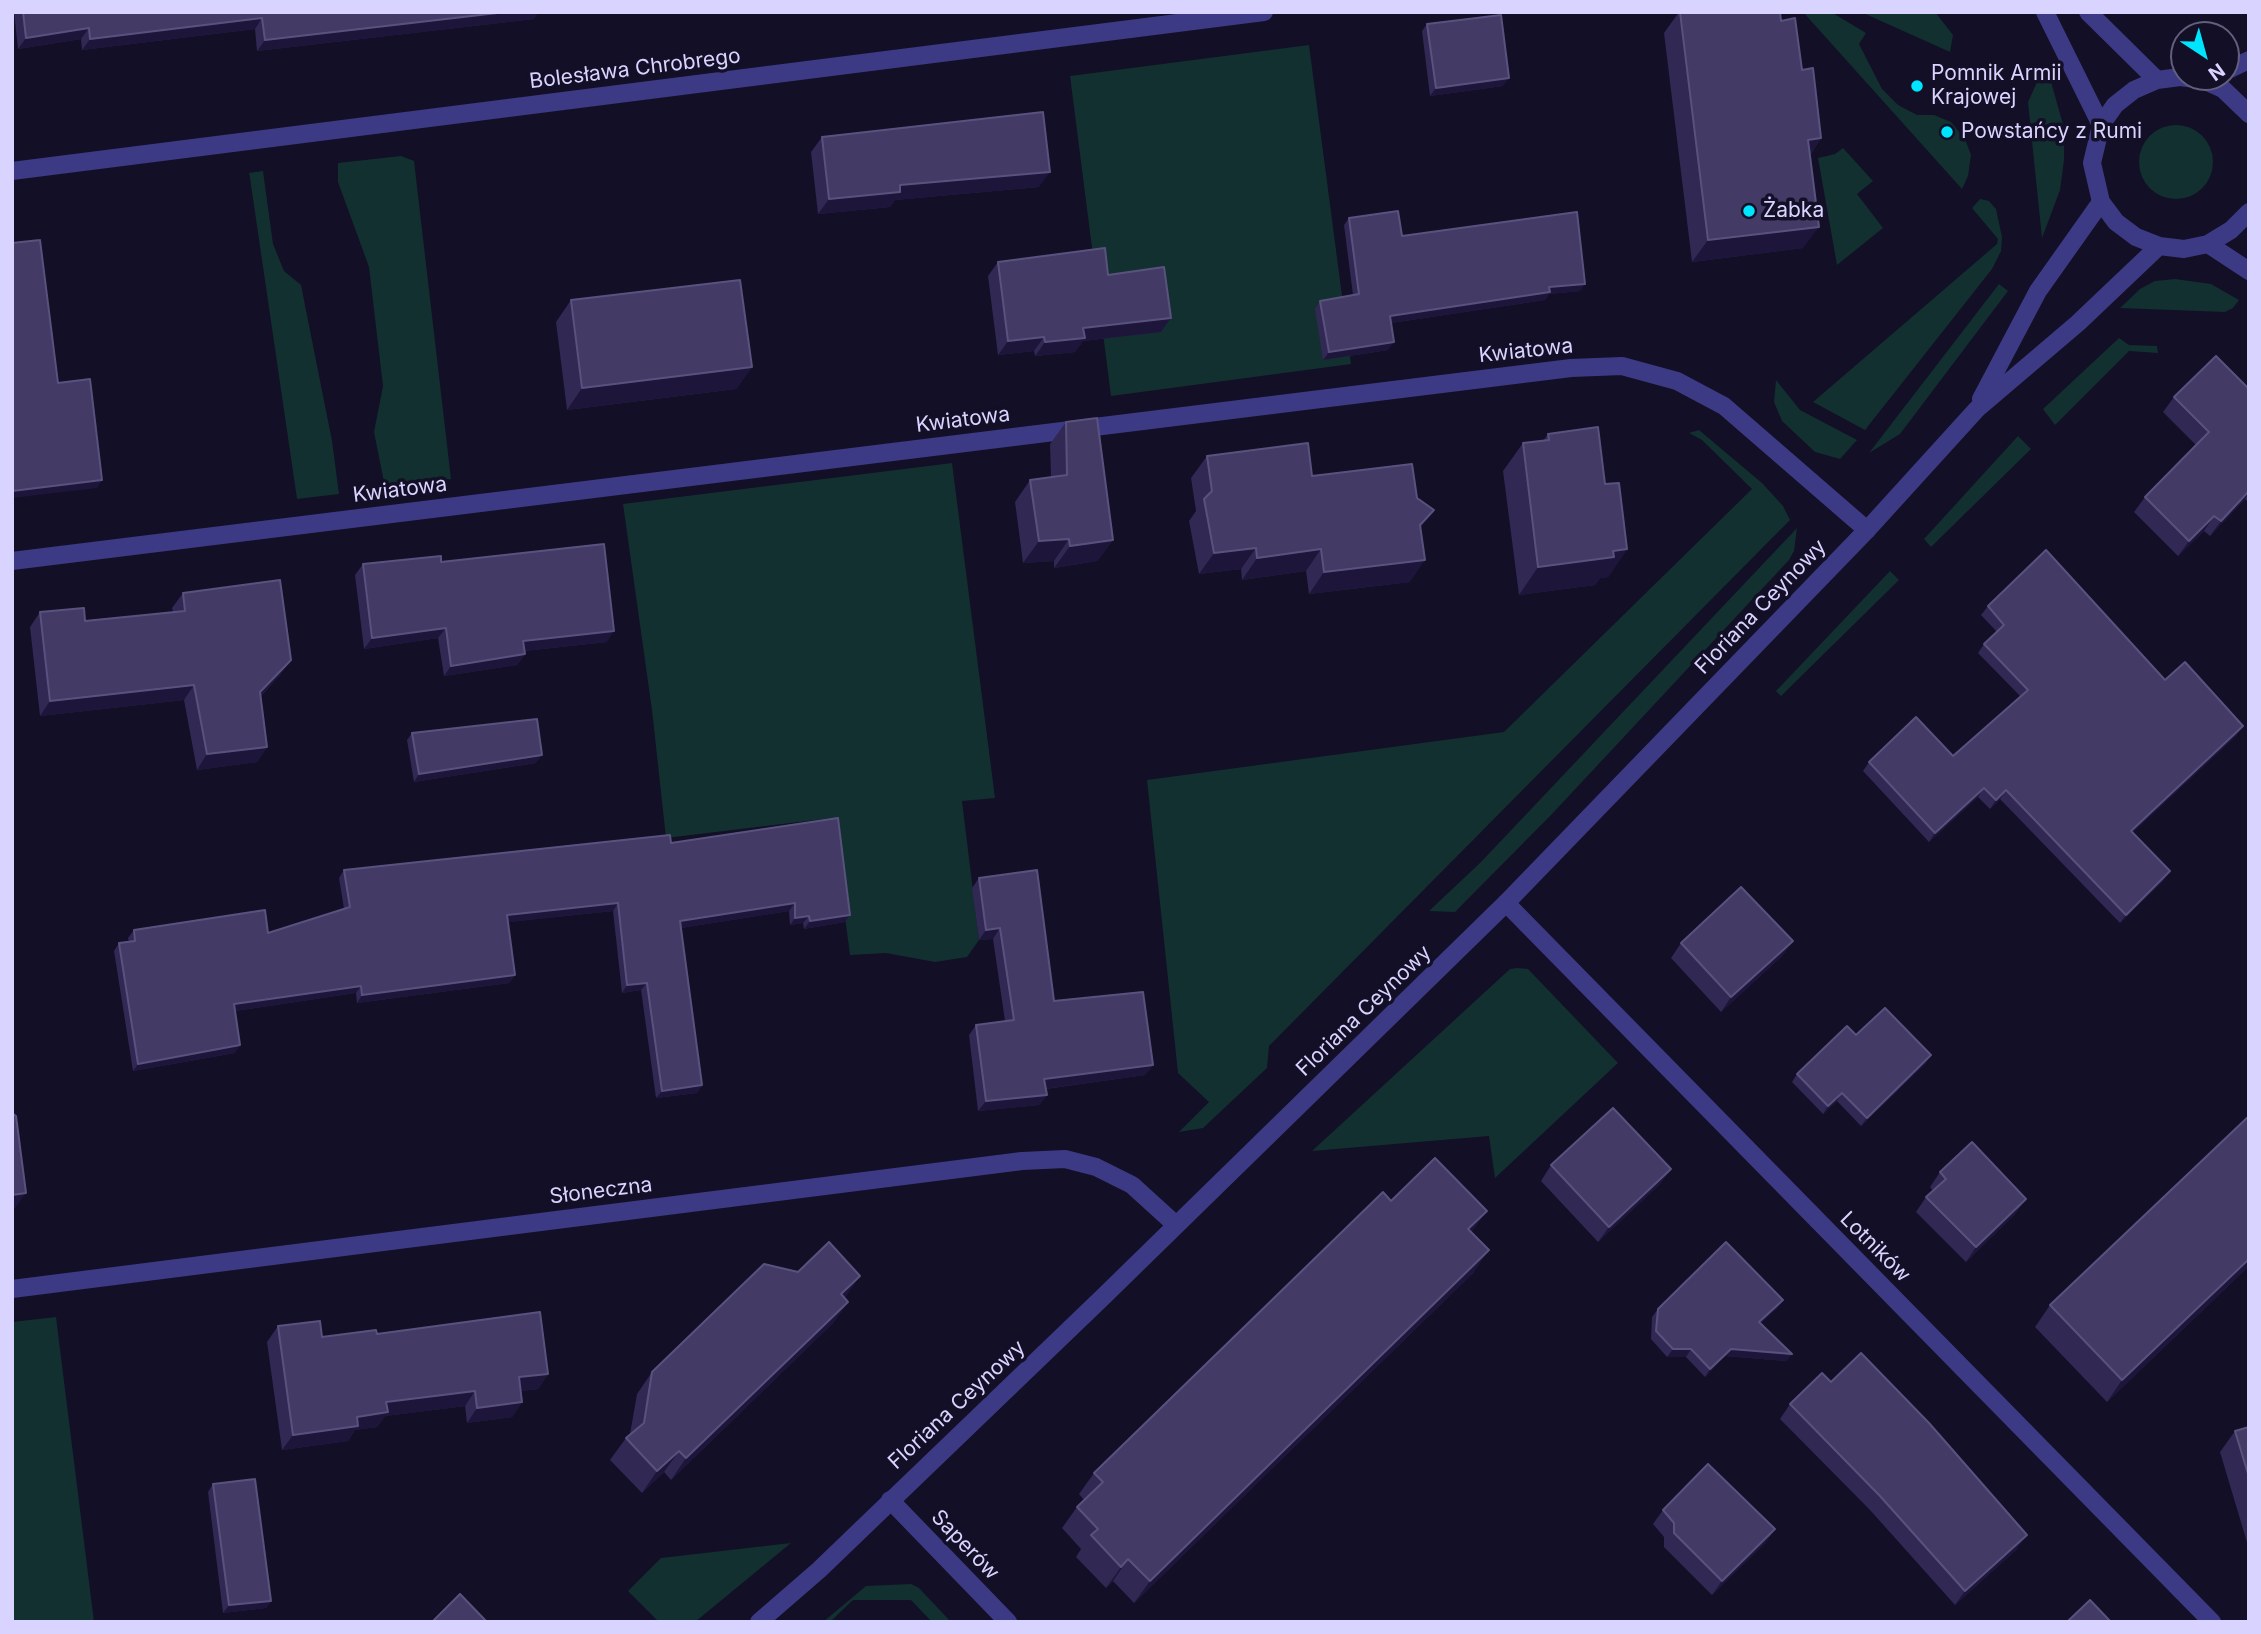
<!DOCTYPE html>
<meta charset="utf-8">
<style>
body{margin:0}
#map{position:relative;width:2261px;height:1634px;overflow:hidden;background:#130f26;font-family:Inter,sans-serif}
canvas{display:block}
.frame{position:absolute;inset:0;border:14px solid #d9d4ff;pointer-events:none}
.north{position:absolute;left:2170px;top:21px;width:70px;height:70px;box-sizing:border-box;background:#130f26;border:2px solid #625e7d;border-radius:50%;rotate:144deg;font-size:19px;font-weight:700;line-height:28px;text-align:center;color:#d9d4ff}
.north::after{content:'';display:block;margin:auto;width:24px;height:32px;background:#00e5ff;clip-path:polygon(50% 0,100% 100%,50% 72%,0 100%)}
</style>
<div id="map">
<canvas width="2261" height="1634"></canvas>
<div class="frame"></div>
<div class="north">N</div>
</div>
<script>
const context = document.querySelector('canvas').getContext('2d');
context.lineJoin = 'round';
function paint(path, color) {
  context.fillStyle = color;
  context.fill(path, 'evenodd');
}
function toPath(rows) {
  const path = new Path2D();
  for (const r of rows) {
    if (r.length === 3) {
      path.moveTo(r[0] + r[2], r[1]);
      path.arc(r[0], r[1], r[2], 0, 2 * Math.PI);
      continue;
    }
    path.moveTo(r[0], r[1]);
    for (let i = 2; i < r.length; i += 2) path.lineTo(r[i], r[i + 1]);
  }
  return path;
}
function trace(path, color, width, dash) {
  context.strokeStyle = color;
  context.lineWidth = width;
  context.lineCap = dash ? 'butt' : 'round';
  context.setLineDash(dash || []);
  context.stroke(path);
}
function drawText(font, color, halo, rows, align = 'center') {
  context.font = font + ' Inter,sans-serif';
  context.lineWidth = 7;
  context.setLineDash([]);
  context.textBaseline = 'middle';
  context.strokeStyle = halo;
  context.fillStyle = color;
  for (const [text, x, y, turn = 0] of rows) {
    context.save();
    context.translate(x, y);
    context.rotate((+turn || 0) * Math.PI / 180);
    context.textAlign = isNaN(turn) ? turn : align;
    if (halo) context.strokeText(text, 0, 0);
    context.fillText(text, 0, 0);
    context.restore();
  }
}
paint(toPath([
 [1803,12,1831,12,1866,33,1859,44,1882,89,1898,105,1917,115,1934,115,1951,122,1965,139,1971,155,1968,176,1962,189],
 [1861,12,1935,12,1953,35,1950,52],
 [1309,45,1351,364,1111,396,1070,76],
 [2048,71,2064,128,2064,160,2060,190,2042,238,2028,102,2038,80],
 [2176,162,37],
 [1843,148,1873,181,1857,194,1883,228,1837,265,1818,158,1835,154],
 [401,156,414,161,451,479,385,487,374,432,383,386,369,267,338,182,338,163],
 [263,171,273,244,284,271,301,285,332,441,339,494,297,499,250,178,249,173],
 [1980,199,1989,201,1996,209,2002,237,2001,251,1992,269,1865,430,1813,402,1997,244,1998,239,1972,208],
 [2175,279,2211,284,2239,300,2233,308,2225,312,2120,308,2140,289,2155,281],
 [1999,284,2008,291,1900,434,1869,453],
 [2119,338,2129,345,2157,346,2158,353,2129,351,2055,425,2043,409],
 [1776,380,1800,410,1857,440,1840,459,1815,452,1782,421,1774,402],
 [1699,430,1762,483,1783,506,1790,520,1269,1046,1267,1068,1203,1128,1179,1132,1209,1102,1178,1073,1147,780,1504,732,1752,489,1702,440,1689,433],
 [2018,436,2031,449,1931,547,1924,539],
 [952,463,995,798,962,801,979,940,967,957,935,962,886,953,850,955,832,818,666,838,652,710,623,504],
 [1797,528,1794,551,1789,560,1552,814,1455,912,1429,911,1481,862],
 [1890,571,1899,580,1781,696,1776,691],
 [1517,968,1528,969,1618,1063,1495,1178,1489,1136,1312,1151,1510,969],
 [56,1317,94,1622,12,1622,12,1322],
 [791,1543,695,1622,659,1622,628,1591,661,1558],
 [911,1584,919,1588,951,1622,932,1622,911,1600,853,1600,830,1622,823,1622,866,1586]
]), '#12302f');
trace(toPath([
 [12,171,1264,12],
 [12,561,1571,368,1622,366,1677,381,1724,406,1867,530],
 [1506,903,2212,1622],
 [12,1289,1022,1161,1065,1159,1096,1167,1132,1185,1176,1225],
 [890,1500,1008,1622]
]), '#3d3a85', 18);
trace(toPath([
 [2045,12,2101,125],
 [2088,12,2157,80],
 [2226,71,2249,60],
 [2249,114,2223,89,2203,80,2180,77,2157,80,2134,90,2115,105,2101,125,2092,163,2101,202,2116,222,2136,237,2159,246,2184,249,2208,244,2231,230,2249,212],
 [2208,244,2249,271],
 [1981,399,2038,291,2101,202],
 [759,1622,819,1570,1104,1296,1506,903,1867,530,1977,409,2078,323,2159,246]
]), '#3d3a85', 18);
paint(toPath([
 [14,12,538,12,534,19,257,51,255,29,82,50,81,39,18,49],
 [1679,12,1781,21,1802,70,1821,138,1810,155,1803,248,1692,262,1664,33],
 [1427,24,1503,86,1430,96,1422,31],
 [822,137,1039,187,895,200,890,207,818,214,811,152],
 [1349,218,1402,236,1580,291,1549,294,1545,300,1391,323,1388,350,1323,360,1315,309,1320,301,1353,295,1344,225],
 [998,262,1108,275,1171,318,1161,332,1083,341,1075,352,1035,356,1034,351,998,355,988,276],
 [571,300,752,367,736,389,567,410,556,322],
 [2249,389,2249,503,2245,499,2210,536,2204,531,2178,556,2134,512,2145,497,2196,445,2163,412,2174,397],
 [1066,422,1113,540,1097,561,1054,568,1054,561,1023,563,1015,502,1030,480,1051,477,1050,444],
 [1548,434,1605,484,1627,549,1608,577,1600,578,1595,585,1519,595,1503,471,1523,443,1543,441],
 [1207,456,1421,529,1410,582,1309,594,1306,571,1242,580,1241,569,1199,574,1189,521,1196,511,1191,478],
 [441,562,607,642,524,651,525,654,517,665,444,676,438,638,364,649,355,575,363,564],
 [183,593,291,660,280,675,261,696,267,747,257,762,197,770,184,700,40,716,30,627,40,612,85,621,173,612,172,608],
 [1988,606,2165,680,2237,735,2133,832,2164,880,2120,923,2000,799,1990,809,1978,797,1929,842,1863,771,1869,762,1953,756,2021,697,1978,653,1984,644,1997,632,1981,615],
 [412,733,536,763,414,782,407,740],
 [671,843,850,915,845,922,804,929,803,923,790,925,789,911,681,928,702,1085,697,1093,656,1098,641,990,622,993,613,911,508,922,515,975,509,983,357,1003,356,993,235,1011,235,1053,133,1071,114,951,119,943,129,942,128,938,134,930,268,933,344,909,339,878,344,870],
 [979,878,1054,1001,1153,1065,1145,1075,1046,1089,1047,1095,1039,1105,978,1111,969,1035,976,1025,1005,1021,993,939,979,940,972,888],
 [1793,941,1782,956,1721,1012,1671,958,1681,943],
 [1926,1063,1861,1126,1837,1101,1823,1114,1792,1082,1797,1074],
 [2249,1116,2249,1266,2107,1402,2035,1327,2050,1305],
 [1551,1165,1671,1169,1660,1184,1598,1242,1541,1181],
 [1940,1172,2026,1199,2015,1214,1966,1262,1916,1212,1926,1197,1933,1191,1930,1187],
 [1391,1201,1472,1233,1474,1272,1134,1603,1113,1581,1106,1588,1076,1557,1081,1549,1062,1528,1077,1507,1084,1500,1079,1494,1094,1473],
 [845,1298,848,1302,833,1323,671,1480,664,1472,642,1493,610,1460,626,1438,630,1434,637,1394,652,1372],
 [1783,1300,1778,1307,1761,1323,1792,1354,1786,1361,1725,1356,1705,1377,1686,1357,1667,1357,1651,1339,1652,1317,1658,1309],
 [278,1326,322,1337,377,1334,548,1374,538,1389,521,1391,522,1402,512,1417,467,1423,465,1406,385,1416,377,1427,355,1430,348,1441,282,1450,267,1342],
 [1831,1382,2017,1549,1955,1605,1870,1510,1780,1419,1790,1404],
 [2249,1427,2249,1549,2220,1452,2235,1431],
 [213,1484,271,1601,266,1608,223,1613,208,1492],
 [1663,1510,1775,1529,1765,1543,1712,1595,1664,1547,1664,1537,1653,1524]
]), '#312854');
paint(toPath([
 [506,12,538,12,534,19,257,51,265,40],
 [262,18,255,29,82,50,90,39],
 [89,28,81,39,18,49,26,38],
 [1509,78,1503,86,1430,96,1436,88],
 [1821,138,1806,160,1808,140],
 [1050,172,1039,187,895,200,890,207,818,214,829,199,900,185],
 [1819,227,1803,248,1692,262,1708,240],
 [1585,284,1580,291,1549,294,1545,300,1384,324,1390,316,1549,287],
 [1171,318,1161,332,1083,341,1075,352,1035,356,1045,342,1083,328],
 [1044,337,1034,351,998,355,1008,341],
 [1394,342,1388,350,1323,360,1329,352],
 [752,367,736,389,567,410,582,388],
 [102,480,97,488,12,498,12,491],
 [2249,491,2249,493,2245,499,2210,536,2221,521],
 [1434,510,1418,532,1420,525],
 [2214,516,2204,531,2178,556,2189,541],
 [1069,539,1054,561,1023,563,1039,541],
 [1113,540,1097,561,1054,568,1070,546],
 [1256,548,1241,569,1199,574,1214,553],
 [1321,549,1306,571,1242,580,1257,558],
 [1627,549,1608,577,1600,578,1595,585,1519,595,1538,567],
 [1425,560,1410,582,1309,594,1324,572],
 [446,628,438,638,364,649,372,638],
 [614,631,607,642,515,652,523,641],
 [525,654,517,665,444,676,451,666],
 [291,660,280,675,250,707,260,692],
 [194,685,184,700,40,716,50,701],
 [2243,726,2237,735,2125,840,2131,831],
 [267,747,257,762,197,770,207,754],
 [542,755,536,763,414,782,419,774],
 [1984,788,1978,797,1929,842,1935,833],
 [2006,790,2000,799,1990,809,1996,800],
 [2170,871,2164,880,2120,923,2126,915],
 [618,903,613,911,502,923,507,915],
 [795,903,789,911,675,929,680,921],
 [850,915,845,922,804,929,810,921],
 [809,916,803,923,790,925,795,918],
 [1000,928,993,939,979,940,986,930],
 [1793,941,1782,956,1721,1012,1731,997],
 [515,975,509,983,357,1003,362,995],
 [647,983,641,990,622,993,627,985],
 [361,986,356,993,228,1012,234,1004],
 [240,1045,235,1053,133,1071,138,1064],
 [1931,1055,1926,1063,1861,1126,1867,1118],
 [1153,1065,1145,1075,1037,1090,1044,1079],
 [702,1085,697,1093,656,1098,662,1091],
 [1842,1093,1837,1101,1823,1114,1828,1106],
 [1047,1095,1039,1105,978,1111,986,1101],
 [1671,1169,1660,1184,1598,1242,1609,1227],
 [26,1193,15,1208,12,1208,12,1195],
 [2026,1199,2015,1214,1966,1262,1976,1247],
 [1487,1211,1471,1233,1468,1229],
 [1489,1250,1474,1272,1134,1603,1150,1581],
 [2249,1259,2249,1266,2107,1402,2122,1380],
 [860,1276,845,1298,841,1294],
 [1783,1300,1778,1307,1754,1330,1759,1322],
 [848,1302,833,1323,671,1480,686,1458],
 [1673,1349,1691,1349,1686,1357,1667,1357],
 [1731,1349,1792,1354,1786,1361,1725,1356,1705,1377,1710,1369],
 [548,1374,538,1389,508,1393,519,1377],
 [475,1391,465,1406,385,1416,377,1427,355,1430,348,1441,282,1450,293,1435,357,1417,386,1402],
 [522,1402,512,1417,467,1423,477,1408],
 [679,1451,664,1472,642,1493,657,1471],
 [1775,1529,1765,1543,1712,1595,1722,1581],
 [2027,1535,2017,1549,1955,1605,1965,1591],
 [1128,1559,1113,1581,1106,1588,1121,1567],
 [271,1601,266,1608,223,1613,229,1605]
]), '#1d163a');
const building = toPath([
 [23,12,506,12,265,40,262,18,90,39,89,28,26,38,23,12],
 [1680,12,1780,12,1781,21,1795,18,1802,70,1813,68,1821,138,1808,140,1819,227,1708,240,1680,12],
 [1501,15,1509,78,1436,88,1427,24,1501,15],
 [1043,112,1050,172,900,185,900,192,829,199,822,137,1043,112],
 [1398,211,1402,236,1577,212,1585,284,1549,287,1550,292,1390,316,1394,342,1329,352,1320,301,1359,294,1349,218,1398,211],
 [40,240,58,383,90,379,102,480,12,491,12,243,40,240],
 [1105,248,1108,275,1164,267,1171,318,1083,328,1085,338,1045,342,1044,337,1008,341,998,262,1105,248],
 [740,280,752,367,582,388,571,300,740,280],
 [2216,356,2249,389,2249,491,2221,521,2214,516,2189,541,2145,497,2209,432,2174,397,2216,356],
 [1097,418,1113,540,1070,546,1069,539,1039,541,1030,480,1067,475,1066,422,1097,418],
 [1598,427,1605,484,1619,483,1627,549,1613,551,1614,557,1538,567,1523,443,1549,440,1548,434,1598,427],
 [1308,443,1312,476,1412,464,1417,498,1434,510,1420,525,1425,560,1324,572,1321,549,1257,558,1256,548,1214,553,1204,499,1212,491,1207,456,1308,443],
 [604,544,614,631,523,641,525,654,451,666,446,628,372,638,363,564,441,556,441,562,604,544],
 [2046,550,2165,680,2185,662,2243,726,2131,831,2170,871,2126,915,2006,790,1996,800,1984,788,1935,833,1869,762,1916,717,1953,756,2028,690,1984,644,2004,625,1988,606,2046,550],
 [280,580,291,660,260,692,267,747,207,754,194,685,50,701,40,612,84,608,85,621,185,611,183,593,280,580],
 [537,719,542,755,419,774,412,733,537,719],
 [838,818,850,915,810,921,809,916,795,918,795,903,680,921,702,1085,662,1091,647,983,627,985,618,903,507,915,515,975,362,995,361,986,234,1004,240,1045,138,1064,119,943,135,941,134,930,265,910,268,933,350,907,344,870,670,835,671,843,838,818],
 [1037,870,1054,1001,1143,992,1153,1065,1044,1079,1047,1095,986,1101,976,1025,1014,1020,1000,928,986,930,979,878,1037,870],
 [1741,887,1793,941,1731,997,1681,943,1741,887],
 [1885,1008,1931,1055,1867,1118,1842,1093,1828,1106,1797,1074,1847,1026,1856,1035,1885,1008],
 [1613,1108,1671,1169,1609,1227,1551,1165,1613,1108],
 [12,1113,16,1116,26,1193,12,1195,12,1113],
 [2249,1116,2249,1259,2122,1380,2050,1305,2249,1116],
 [1972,1142,2026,1199,1976,1247,1926,1197,1946,1179,1940,1172,1972,1142],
 [1435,1158,1487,1211,1468,1229,1489,1250,1150,1581,1128,1559,1121,1567,1091,1535,1098,1529,1077,1507,1103,1482,1094,1473,1383,1192,1391,1201,1435,1158],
 [829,1242,860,1276,841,1294,848,1302,686,1458,679,1451,657,1471,626,1438,644,1423,652,1372,764,1264,798,1272,829,1242],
 [1726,1242,1783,1300,1759,1322,1792,1354,1731,1349,1710,1369,1691,1349,1673,1349,1656,1331,1658,1309,1726,1242],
 [540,1312,548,1374,519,1377,522,1402,477,1408,475,1391,386,1402,388,1412,357,1417,358,1426,293,1435,278,1326,320,1321,322,1337,376,1330,377,1334,540,1312],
 [1861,1353,1929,1423,2027,1535,1965,1591,1880,1496,1790,1404,1822,1373,1831,1382,1861,1353],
 [2249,1427,2249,1477,2235,1431,2249,1427],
 [1708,1464,1775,1529,1722,1581,1674,1533,1674,1523,1663,1510,1708,1464],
 [255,1479,271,1601,229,1605,213,1484,255,1479],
 [460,1594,487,1622,432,1622,460,1594],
 [2090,1600,2111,1622,2067,1622,2090,1600]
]);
paint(building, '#433a66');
trace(building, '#5a527e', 2);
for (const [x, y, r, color] of [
 [1917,86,7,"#00e5ff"],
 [1947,132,7,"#00e5ff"],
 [1749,211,7,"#00e5ff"]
]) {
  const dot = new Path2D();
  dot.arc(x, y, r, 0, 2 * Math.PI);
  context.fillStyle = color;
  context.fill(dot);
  trace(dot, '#130f26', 2.5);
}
drawText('21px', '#d9d4ff', '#130f26', [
 ["Bolesława Chrobrego",635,69,-7],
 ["Kwiatowa",1526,351,-6],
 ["Kwiatowa",963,420,-7],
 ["Kwiatowa",400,490,-7],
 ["Floriana Ceynowy",1761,607,-46],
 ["Floriana Ceynowy",1364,1011,-44],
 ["Słoneczna",601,1191,-7],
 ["Lotników",1875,1247,45],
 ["Floriana Ceynowy",957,1405,-43],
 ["Saperów",965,1545,46]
]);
drawText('21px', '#d9d4ff', '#130f26', [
 ["Pomnik Armii",1931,74],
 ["Krajowej",1931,98],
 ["Powstańcy z Rumi",1961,132],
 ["Żabka",1763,211]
], 'left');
</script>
